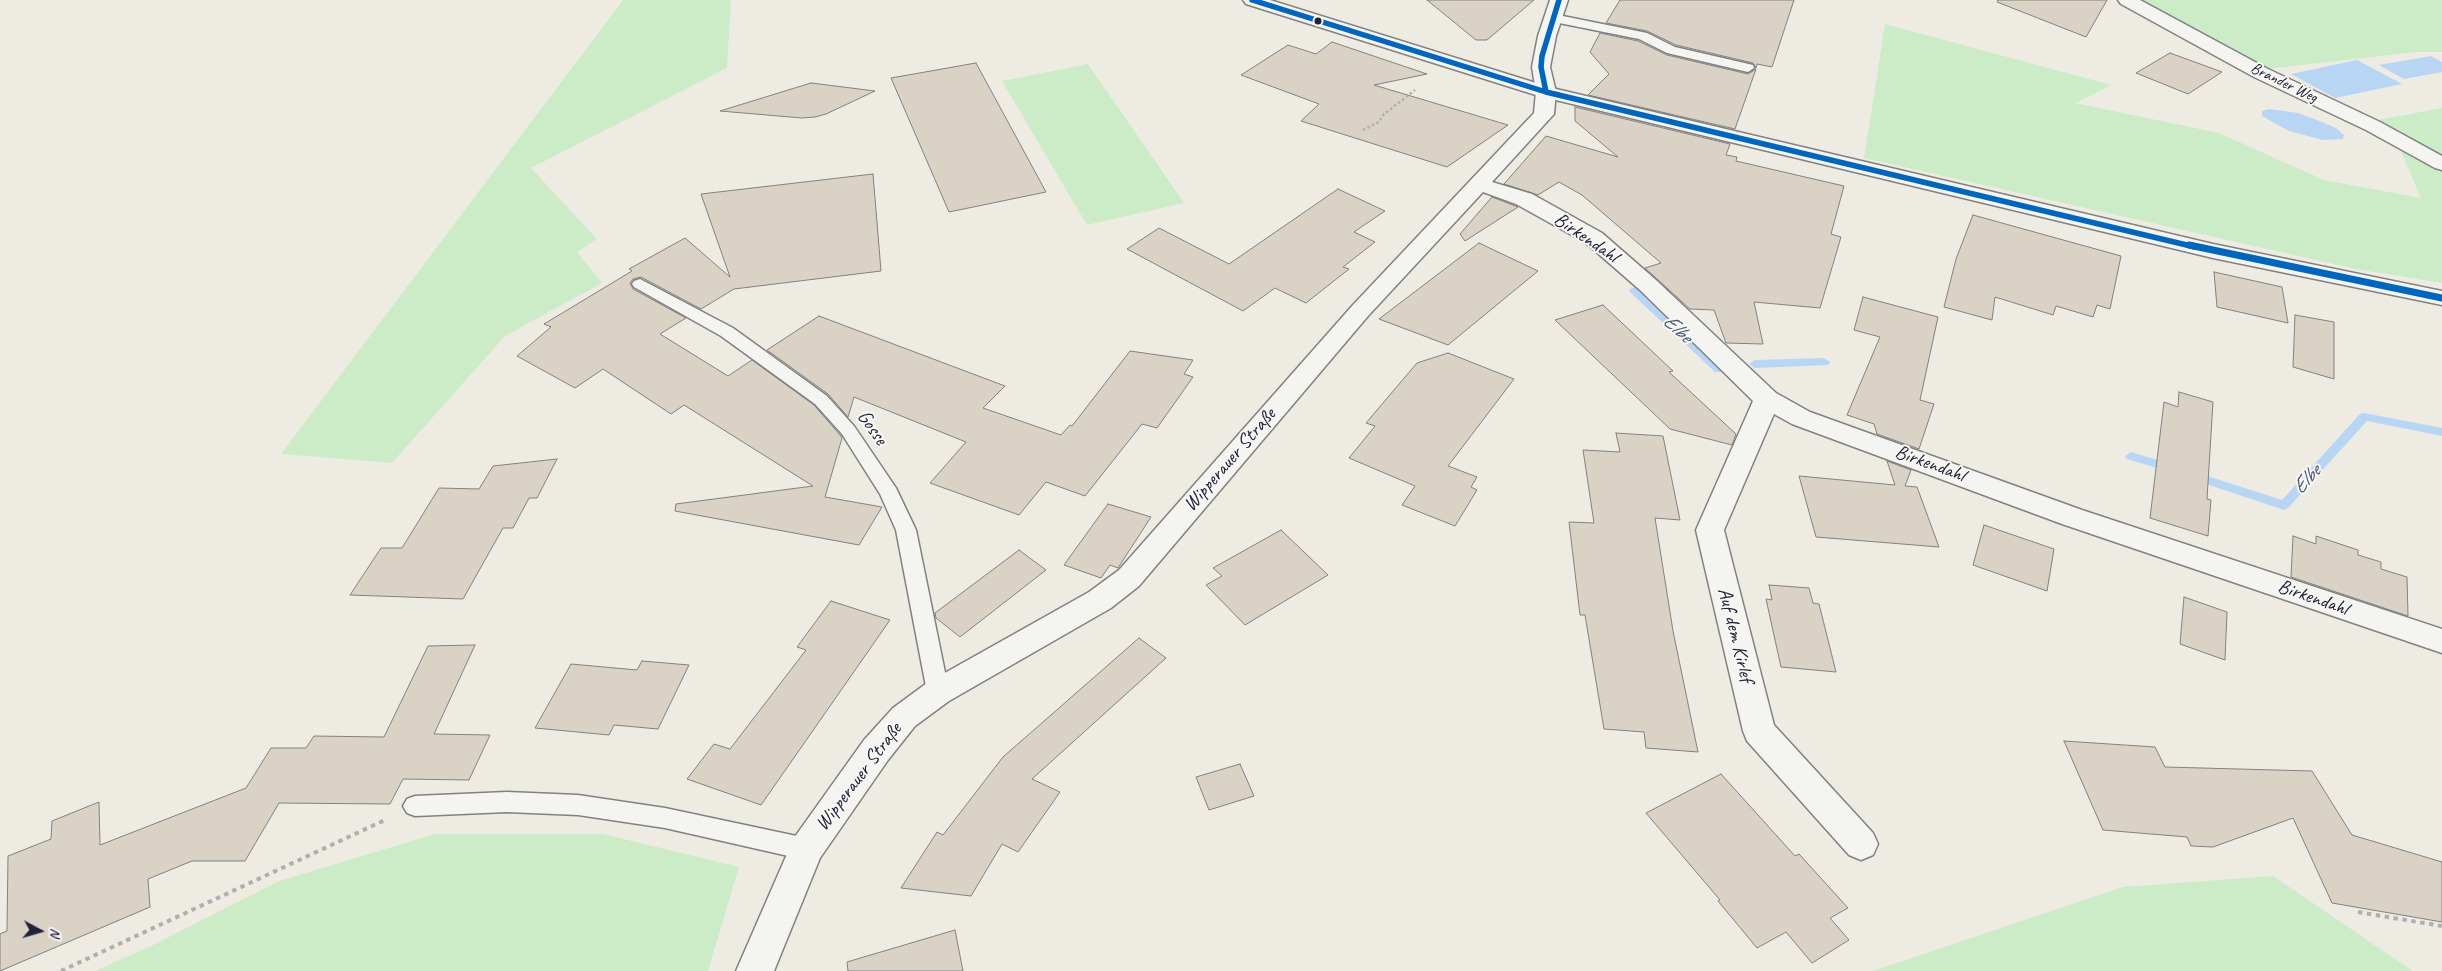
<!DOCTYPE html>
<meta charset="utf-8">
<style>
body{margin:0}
#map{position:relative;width:2442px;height:971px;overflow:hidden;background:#eeebe3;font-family:Caveat,sans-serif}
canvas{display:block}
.north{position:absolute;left:15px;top:906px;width:50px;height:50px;-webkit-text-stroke:4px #f6f6f2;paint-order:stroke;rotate:96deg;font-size:14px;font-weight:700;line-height:20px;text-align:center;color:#22223b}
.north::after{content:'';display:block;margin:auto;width:18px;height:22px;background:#22223b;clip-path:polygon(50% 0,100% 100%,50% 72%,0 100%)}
</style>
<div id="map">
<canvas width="2442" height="971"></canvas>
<div class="north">N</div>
</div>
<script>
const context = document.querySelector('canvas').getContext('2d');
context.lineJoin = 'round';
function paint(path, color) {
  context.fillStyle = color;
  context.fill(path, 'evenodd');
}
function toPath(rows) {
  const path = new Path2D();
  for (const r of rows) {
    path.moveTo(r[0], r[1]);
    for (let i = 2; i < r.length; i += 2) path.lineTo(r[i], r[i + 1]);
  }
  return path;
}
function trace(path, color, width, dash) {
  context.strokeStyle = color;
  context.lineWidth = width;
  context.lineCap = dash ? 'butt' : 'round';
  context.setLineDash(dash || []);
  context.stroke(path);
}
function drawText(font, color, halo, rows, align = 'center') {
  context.font = font + ' Caveat,sans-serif';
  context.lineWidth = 4;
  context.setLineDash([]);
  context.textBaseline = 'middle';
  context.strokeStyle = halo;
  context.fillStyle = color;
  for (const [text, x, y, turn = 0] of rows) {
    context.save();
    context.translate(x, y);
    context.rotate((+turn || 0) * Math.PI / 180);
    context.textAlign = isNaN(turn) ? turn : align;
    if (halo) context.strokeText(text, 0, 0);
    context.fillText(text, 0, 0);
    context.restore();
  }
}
paint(toPath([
 [623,0,731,0,727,68,531,168,597,239,577,252,602,283,505,336,392,463,281,454],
 [2141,0,2442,0,2442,52,2416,52,2267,69],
 [1885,24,2111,85,2075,103,2219,133,2324,180,2421,198,2400,149,2442,172,2442,283,2356,269,1864,158],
 [1088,64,1184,203,1087,225,1002,81],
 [2442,108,2442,155,2378,120],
 [435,834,603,834,739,867,708,971,95,971,149,947,279,881],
 [2273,876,2413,971,1873,971,2123,887]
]), '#ccecc8');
paint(toPath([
 [2431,56,2442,62,2442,72,2404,79,2379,65],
 [2357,60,2402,84,2335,98,2291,74],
 [2269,109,2298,113,2317,120,2336,128,2344,135,2343,139,2323,140,2289,131,2262,116,2262,111]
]), '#b8d6f4');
paint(toPath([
 [1634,287,1638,288,1723,366,1725,369,1723,372,1715,372,1630,292,1629,290,1634,287],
 [1824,358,1830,362,1828,365,1755,368,1749,364,1755,360,1824,358],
 [2364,413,2442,428,2442,436,2367,421,2288,508,2284,510,2188,478,2186,475,2192,471,2282,500,2360,414,2364,413],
 [2131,452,2177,466,2179,469,2173,473,2127,459,2125,456,2131,452]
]), '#b8d6f4');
const building = toPath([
 [1427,0,1534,0,1487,40,1476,40,1427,0],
 [1620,0,1794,0,1772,67,1757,64,1756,68,1753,63,1676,45,1647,31,1606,23,1620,0],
 [1998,0,2107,0,2086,37,1997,2,1998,0],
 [1600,33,1638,41,1667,55,1748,74,1756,69,1735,129,1588,95,1609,74,1590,52,1600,33],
 [1332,42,1427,74,1374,85,1508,125,1447,167,1301,121,1319,104,1241,75,1288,45,1316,54,1332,42],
 [2170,53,2222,72,2188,94,2136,73,2170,53],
 [976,63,1046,192,949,212,891,78,976,63],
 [811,83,875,91,826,114,815,117,802,118,720,111,811,83],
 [1575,107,1730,144,1726,155,1737,157,1736,161,1844,186,1831,234,1841,237,1820,308,1754,302,1763,344,1726,343,1714,310,1690,309,1645,268,1661,263,1582,195,1559,182,1538,195,1504,184,1546,136,1618,157,1575,121,1575,107],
 [873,174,881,271,734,289,701,309,641,277,633,279,630,283,633,289,686,318,660,334,728,376,752,360,814,405,840,435,842,438,825,497,882,507,859,545,675,511,676,504,813,486,684,405,671,414,603,369,575,388,517,356,551,327,544,324,632,271,629,269,685,238,730,277,701,194,873,174],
 [1338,189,1385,211,1354,232,1375,242,1343,267,1349,269,1306,303,1275,288,1243,311,1127,249,1159,228,1229,264,1338,189],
 [1492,197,1518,207,1465,241,1460,234,1492,197],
 [1973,215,2121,256,2110,309,2097,305,2093,317,2056,306,2053,315,1995,297,1992,320,1944,307,1956,259,1973,215],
 [1479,243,1538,271,1448,345,1379,319,1479,243],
 [2214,272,2282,287,2288,323,2217,307,2214,272],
 [1863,297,1938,317,1920,400,1934,404,1919,449,1877,434,1874,424,1847,415,1880,337,1854,330,1863,297],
 [1603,305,1673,371,1669,372,1736,434,1732,445,1670,429,1555,320,1603,305],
 [2295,315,2334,322,2334,379,2293,367,2295,315],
 [819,316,1005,386,983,408,1061,435,1070,425,1072,426,1130,351,1193,360,1184,374,1193,377,1157,428,1142,424,1085,496,1046,482,1019,515,930,483,966,442,854,397,848,417,828,394,767,350,819,316],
 [1448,353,1514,379,1448,466,1477,477,1471,487,1477,490,1455,526,1402,505,1415,486,1349,458,1375,426,1366,423,1417,363,1448,353],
 [2179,392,2213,402,2207,499,2211,500,2208,536,2150,518,2164,402,2178,407,2179,392],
 [1616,433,1663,436,1680,520,1655,518,1673,631,1698,752,1646,748,1644,732,1604,729,1585,615,1580,615,1569,522,1594,523,1583,450,1620,452,1616,433],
 [557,459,537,498,529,498,513,528,503,528,463,599,350,595,381,548,402,548,439,488,479,489,493,466,557,459],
 [1887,461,1911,470,1905,486,1917,487,1939,547,1816,537,1799,476,1895,485,1887,461],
 [1108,504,1151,517,1118,568,1110,565,1101,578,1064,565,1108,504],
 [1984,525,2054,549,2047,591,1973,565,1984,525],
 [1281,530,1328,575,1245,625,1206,585,1222,576,1213,568,1281,530],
 [2293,536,2316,544,2316,536,2358,550,2358,555,2381,562,2381,569,2407,577,2408,616,2291,577,2293,536],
 [1019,550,1046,570,960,637,936,618,935,613,1019,550],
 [1769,585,1809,588,1813,603,1819,604,1836,672,1781,667,1766,599,1772,600,1769,585],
 [2184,597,2227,612,2225,660,2180,644,2184,597],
 [831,601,890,620,761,805,687,779,714,744,730,749,806,650,797,647,831,601],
 [1139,638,1166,658,1032,779,1060,792,1018,852,1002,844,971,896,901,888,937,832,943,835,1003,757,1139,638],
 [475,645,434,734,490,735,469,780,403,779,390,804,279,803,245,861,192,861,148,879,150,907,0,971,0,934,7,931,8,856,51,839,52,821,99,802,100,845,246,788,271,748,306,748,314,736,384,737,428,646,475,645],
 [642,661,689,665,658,729,614,725,609,735,535,728,571,664,637,670,642,661],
 [2064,741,2155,747,2165,767,2312,771,2352,835,2442,862,2442,922,2332,903,2293,818,2213,847,2191,846,2187,837,2103,830,2064,741],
 [1240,764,1254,796,1209,810,1196,777,1240,764],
 [1721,774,1795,856,1799,854,1848,908,1830,918,1849,940,1812,963,1786,932,1757,948,1718,901,1720,900,1646,813,1721,774],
 [955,930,963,971,848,971,847,962,955,930]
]);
paint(building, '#d9d2c5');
trace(building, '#828182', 1);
const service = toPath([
 [1553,14,1647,33,1675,47,1753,65,1754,68,1748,72,1667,53,1639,39,1549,21,1547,18,1549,15,1553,14],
 [640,279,733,328,827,396,854,426,896,488,916,530,949,692,946,698,938,701,930,698,927,692,896,530,880,494,842,434,815,404,721,336,634,287,632,284,634,281,640,279],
 [507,792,578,795,665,808,806,838,814,841,818,849,814,857,806,860,665,828,578,815,507,812,415,816,407,813,403,806,407,799,415,796,507,792]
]);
const minor = toPath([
 [1550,0,1568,0,1556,36,1550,67,1556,92,1554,114,1492,182,1532,194,1602,233,1656,280,1776,393,1810,412,2082,510,2442,629,2442,653,2062,524,1792,424,1774,414,1724,530,1774,725,1873,833,1878,844,1873,855,1861,860,1849,855,1747,741,1743,731,1696,530,1753,401,1640,290,1586,243,1516,204,1483,192,1368,316,1139,586,1111,608,949,701,915,726,888,760,820,858,774,971,736,971,794,838,864,740,893,708,927,683,1089,592,1119,570,1352,306,1534,113,1536,92,1532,67,1538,36,1550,0],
 [2118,0,2140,0,2268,69,2380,122,2442,156,2442,170,2435,168,2366,130,2254,77,2121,4,2118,0]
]);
const secondary = toPath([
 [1243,0,1270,0,1552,88,2213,244,2442,291,2442,305,2213,258,1539,96,1246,4,1243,0]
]);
trace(service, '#828182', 3);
trace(minor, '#828182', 3);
trace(secondary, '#828182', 3);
trace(toPath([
 [1363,130,1379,122,1383,115,1415,90]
]), '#afafaf', 2.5, [2.5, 2.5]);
trace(toPath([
 [2358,912,2442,926],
 [61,971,385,820]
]), '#afafaf', 4, [4.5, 4.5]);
paint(service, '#f4f4f1');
paint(minor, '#f4f4f1');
paint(secondary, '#f4f4f1');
trace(toPath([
 [1252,0,1546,92,2195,247],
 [1546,92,1541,67,1542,56,1559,0]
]), '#0065bd', 5.5);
trace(toPath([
 [2189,245,2442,298]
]), '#0065bd', 7);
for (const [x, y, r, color] of [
 [1318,21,4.5,"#22223b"]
]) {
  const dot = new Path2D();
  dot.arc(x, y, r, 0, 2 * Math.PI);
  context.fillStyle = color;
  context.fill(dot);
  trace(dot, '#f6f6f2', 2);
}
drawText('16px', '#22223b', '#f6f6f2', [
 ["Brander Weg",2284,83,26]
]);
drawText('20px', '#22223b', '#f6f6f2', [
 ["Birkendahl",1586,238,34],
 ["Gosse",872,428,55],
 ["Wipperauer Straße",1230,460,-49],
 ["Birkendahl",1930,464,20],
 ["Birkendahl",2313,598,19],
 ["Auf dem Kirlef",1735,635,76],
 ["Wipperauer Straße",859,777,-53]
]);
drawText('italic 21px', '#485575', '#f6f6f2', [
 ["Elbe",1677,329,43],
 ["Elbe",2307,480,-48]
]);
</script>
